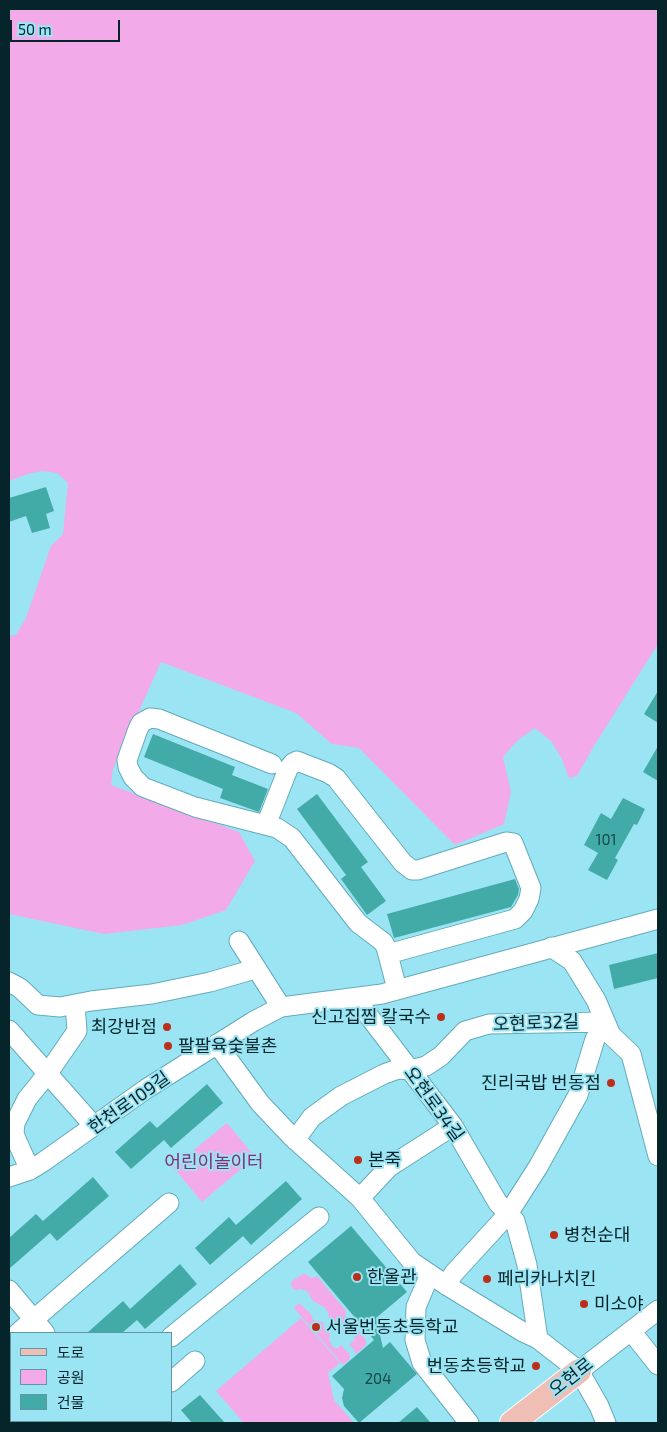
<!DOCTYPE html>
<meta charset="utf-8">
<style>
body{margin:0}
#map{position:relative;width:667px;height:1432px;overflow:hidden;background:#9be4f3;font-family:"Exo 2","Noto Sans KR",sans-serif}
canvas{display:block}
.frame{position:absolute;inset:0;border:10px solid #06252b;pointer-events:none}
.legend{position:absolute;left:10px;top:1332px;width:162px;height:90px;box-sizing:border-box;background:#9be4f3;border:1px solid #5f98a3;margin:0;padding:6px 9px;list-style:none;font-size:15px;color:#06252b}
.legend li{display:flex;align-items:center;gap:10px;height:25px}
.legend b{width:25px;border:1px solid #5f98a3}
.scale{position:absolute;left:10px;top:20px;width:110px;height:22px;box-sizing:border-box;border:2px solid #06252b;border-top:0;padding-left:6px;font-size:15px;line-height:18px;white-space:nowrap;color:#06252b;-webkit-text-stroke:4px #9be4f3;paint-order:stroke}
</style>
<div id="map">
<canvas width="667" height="1432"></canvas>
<div class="frame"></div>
<ul class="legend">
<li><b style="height:6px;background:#efbeb4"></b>도로</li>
<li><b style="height:14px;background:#f3aae8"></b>공원</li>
<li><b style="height:14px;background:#43aba7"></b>건물</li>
</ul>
<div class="scale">50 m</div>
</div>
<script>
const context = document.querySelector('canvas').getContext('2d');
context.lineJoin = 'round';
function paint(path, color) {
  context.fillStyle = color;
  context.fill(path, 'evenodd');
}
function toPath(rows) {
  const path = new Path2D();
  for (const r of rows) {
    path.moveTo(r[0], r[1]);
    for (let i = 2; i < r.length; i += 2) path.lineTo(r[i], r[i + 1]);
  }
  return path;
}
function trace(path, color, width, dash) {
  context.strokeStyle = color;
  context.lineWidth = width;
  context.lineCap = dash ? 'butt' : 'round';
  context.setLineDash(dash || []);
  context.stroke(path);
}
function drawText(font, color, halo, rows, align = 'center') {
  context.font = font + ' "Exo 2","Noto Sans KR",sans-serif';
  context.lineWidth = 4;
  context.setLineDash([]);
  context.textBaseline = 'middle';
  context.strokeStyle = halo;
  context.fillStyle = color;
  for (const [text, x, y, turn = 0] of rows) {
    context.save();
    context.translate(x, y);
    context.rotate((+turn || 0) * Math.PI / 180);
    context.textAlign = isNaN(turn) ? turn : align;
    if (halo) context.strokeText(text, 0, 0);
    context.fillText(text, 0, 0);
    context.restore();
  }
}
paint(toPath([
 [9,9,658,9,658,644,594,746,577,776,569,778,561,757,551,741,535,728,517,741,503,757,511,792,504,824,455,845,359,748,332,744,296,713,161,662,113,769,111,785,239,832,255,861,226,910,182,925,104,934,9,914,9,636,16,635,26,618,51,546,63,534,68,483,57,473,42,471,28,474,9,481],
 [227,1123,255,1157,202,1202,173,1167],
 [305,1274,312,1278,317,1276,346,1311,345,1315,366,1340,366,1345,356,1354,353,1348,349,1345,355,1339,354,1334,350,1331,339,1330,333,1326,330,1322,328,1312,324,1307,313,1301,307,1291,300,1289,295,1290,292,1288,291,1283,292,1281,301,1275],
 [299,1303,311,1314,313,1320,323,1322,325,1331,330,1333,329,1340,334,1348,338,1348,341,1345,350,1355,350,1359,343,1365,294,1308],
 [301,1318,340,1363,328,1373,334,1400,354,1423,244,1423,216,1391]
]), '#f3aae8');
paint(toPath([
 [46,487,54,511,46,514,50,528,32,533,26,516,9,522,9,498],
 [658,691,658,723,644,714],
 [153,734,235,767,232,775,268,789,259,812,220,798,223,789,144,757],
 [658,746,658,781,643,772],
 [317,794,368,862,361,867,386,901,367,915,341,879,346,875,297,809],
 [623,798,645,809,637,825,634,824,615,858,618,860,607,880,588,870,598,853,584,845,601,813,611,819],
 [515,879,519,889,518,895,511,907,394,938,387,914],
 [658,953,658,978,614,989,609,965],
 [207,1084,223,1103,171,1148,164,1140,131,1169,115,1152,150,1121,157,1128],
 [93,1177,109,1196,57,1241,50,1233,9,1269,9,1238,36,1214,43,1221],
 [286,1181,302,1199,251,1245,243,1236,210,1265,195,1248,229,1217,236,1225],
 [351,1226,407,1292,376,1318,383,1348,390,1342,417,1374,359,1423,344,1406,342,1398,344,1389,332,1376,374,1340,308,1262],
 [180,1264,197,1284,145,1329,137,1320,122,1333,87,1333,123,1301,130,1309],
 [200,1395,225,1423,192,1423,181,1410],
 [417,1407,431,1423,398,1423]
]), '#43aba7');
const minor = toPath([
 [272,764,159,719,150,718,141,723,138,729,127,760,128,767,133,777,143,787,195,807,277,828,292,838,358,923,383,942,386,947,397,989],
 [266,825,288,769,293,763,297,761,328,773,336,778,403,863,412,870,418,870,506,842,513,843,531,888,529,899,523,911,515,919,388,954],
 [239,941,281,1007],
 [551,947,572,961,596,1000,611,1035,631,1054,658,1156],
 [9,982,20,988,38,1005,60,1007,91,1001,152,994,210,982,255,969],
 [355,998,453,1126,498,1203,515,1221,527,1265,538,1339],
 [9,1030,94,1126],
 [217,1044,260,1103,292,1137,360,1198,412,1262,446,1285,523,1332,538,1339,579,1371,599,1406,606,1423],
 [295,1140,312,1117,341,1096,384,1074,398,1069,410,1070,426,1066,441,1056,465,1031,489,1024,605,1022,595,1039,578,1095,538,1167,508,1214,454,1273,446,1285],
 [30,1170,16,1139,14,1133,15,1123,27,1099,48,1073,77,1031,75,1004],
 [9,1177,30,1170,43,1162,146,1089,254,1021,281,1007,382,994,658,919],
 [360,1198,389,1167,453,1126],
 [430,1274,416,1307,415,1340,422,1363,469,1423],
 [9,1290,45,1333],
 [631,1331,658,1365],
 [18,1333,169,1203],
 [171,1337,319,1217],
 [579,1371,658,1310],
 [171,1382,195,1361],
 [94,1421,96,1423],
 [155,1421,157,1423],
 [46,1423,48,1421],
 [120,1423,123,1421]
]);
const major = toPath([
 [512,1423,579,1371]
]);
trace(minor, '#63abba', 21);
trace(major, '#fff', 26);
trace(minor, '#fff', 19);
trace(major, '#efbeb4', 24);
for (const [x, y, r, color] of [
 [441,1017,5,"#bb2f18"],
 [167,1027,5,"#bb2f18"],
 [168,1046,5,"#bb2f18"],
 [611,1083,5,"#bb2f18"],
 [358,1160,5,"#bb2f18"],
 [554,1235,5,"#bb2f18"],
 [357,1277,5,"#bb2f18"],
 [487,1279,5,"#bb2f18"],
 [584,1304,5,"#bb2f18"],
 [316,1327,5,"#bb2f18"],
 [536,1366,5,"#bb2f18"]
]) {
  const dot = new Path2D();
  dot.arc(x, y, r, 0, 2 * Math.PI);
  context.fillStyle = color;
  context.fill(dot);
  trace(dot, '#9be4f3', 2);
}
drawText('15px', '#15464a', null, [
 ["101",606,840],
 ["204",378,1379]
]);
drawText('18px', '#06252b', '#9be4f3', [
 ["신고집찜 칼국수",431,1017,"right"],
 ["최강반점",157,1027,"right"],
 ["팔팔육숯불촌",178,1046],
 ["진리국밥 번동점",601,1083,"right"],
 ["본죽",368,1160],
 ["병천순대",564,1235],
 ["한울관",367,1277],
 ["페리카나치킨",497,1279],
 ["미소야",594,1304],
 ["서울번동초등학교",326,1327],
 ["번동초등학교",526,1366,"right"]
], 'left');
drawText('18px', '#06252b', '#9be4f3', [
 ["오현로32길",536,1023,-2],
 ["한천로109길",129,1103,-35],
 ["오현로34길",434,1104,54],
 ["오현로",571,1377,-38]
]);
drawText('18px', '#832f7a', '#9be4f3', [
 ["어린이놀이터",214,1162]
]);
</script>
